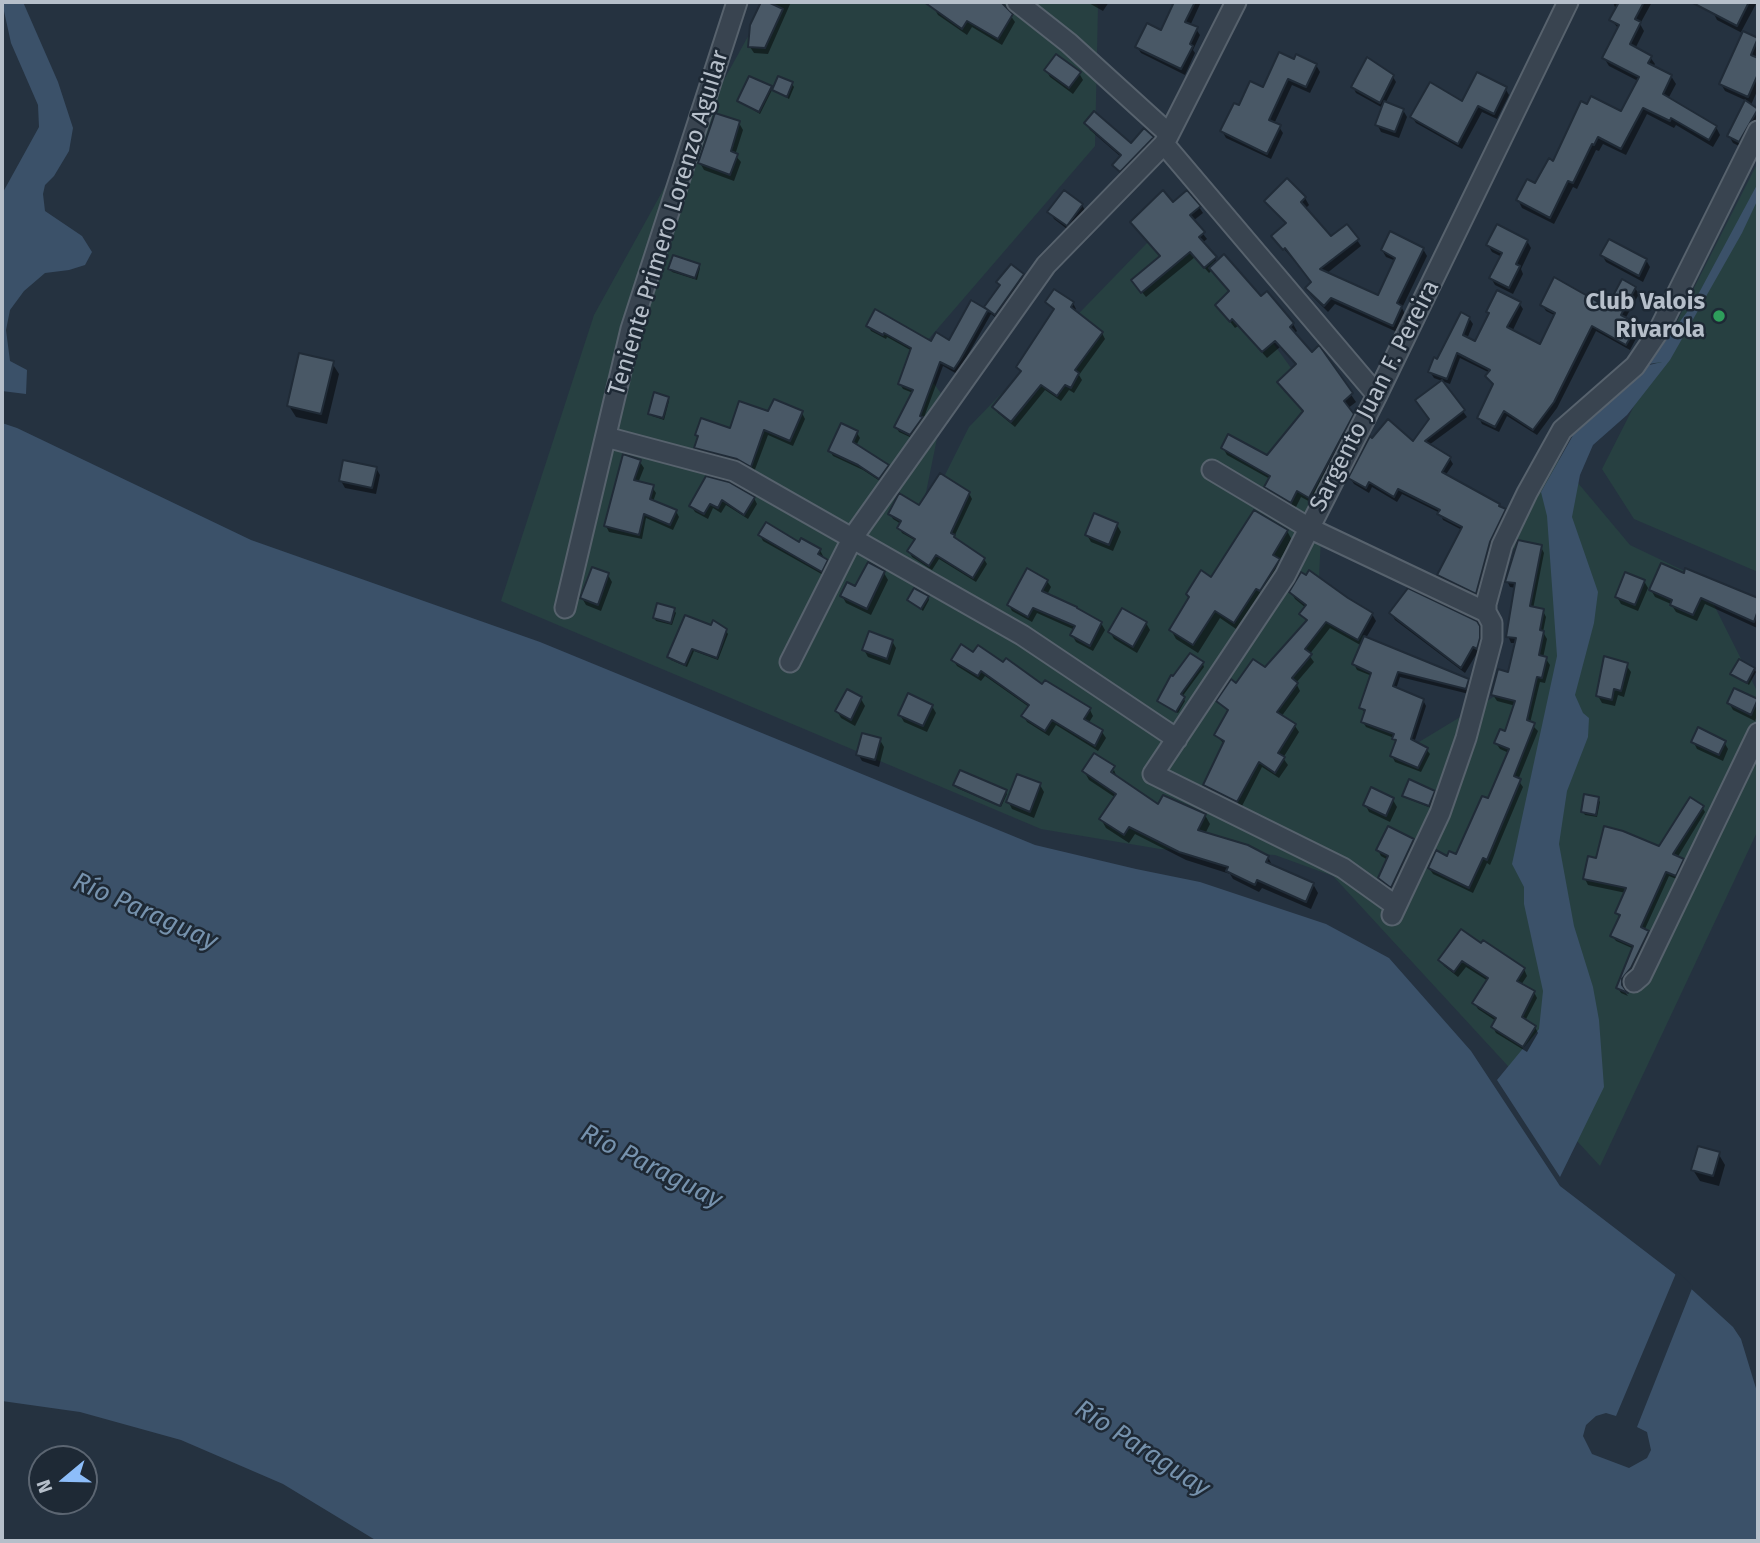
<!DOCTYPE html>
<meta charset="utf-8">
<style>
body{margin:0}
#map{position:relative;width:1760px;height:1543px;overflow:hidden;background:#253240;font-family:"Fira Sans",sans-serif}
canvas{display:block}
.frame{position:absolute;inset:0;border:4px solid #b6bfca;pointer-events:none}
.north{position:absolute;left:28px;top:1445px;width:70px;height:70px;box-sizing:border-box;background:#1e2935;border:2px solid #5b6571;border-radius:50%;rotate:251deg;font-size:19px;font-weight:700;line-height:28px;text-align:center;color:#b6bfca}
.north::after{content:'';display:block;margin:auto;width:24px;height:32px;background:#8dbdf9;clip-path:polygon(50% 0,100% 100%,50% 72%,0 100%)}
</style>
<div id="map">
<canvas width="1760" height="1543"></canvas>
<div class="frame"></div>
<div class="north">N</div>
</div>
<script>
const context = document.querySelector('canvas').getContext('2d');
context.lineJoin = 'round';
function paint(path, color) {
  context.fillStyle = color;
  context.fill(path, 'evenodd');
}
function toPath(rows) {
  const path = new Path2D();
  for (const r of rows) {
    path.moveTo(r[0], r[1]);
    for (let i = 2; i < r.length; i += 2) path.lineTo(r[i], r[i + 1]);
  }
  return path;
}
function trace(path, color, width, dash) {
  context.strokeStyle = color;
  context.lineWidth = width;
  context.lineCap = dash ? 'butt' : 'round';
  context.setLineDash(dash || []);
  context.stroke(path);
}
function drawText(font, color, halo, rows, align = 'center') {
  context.font = font + ' "Fira Sans",sans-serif';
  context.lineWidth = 5;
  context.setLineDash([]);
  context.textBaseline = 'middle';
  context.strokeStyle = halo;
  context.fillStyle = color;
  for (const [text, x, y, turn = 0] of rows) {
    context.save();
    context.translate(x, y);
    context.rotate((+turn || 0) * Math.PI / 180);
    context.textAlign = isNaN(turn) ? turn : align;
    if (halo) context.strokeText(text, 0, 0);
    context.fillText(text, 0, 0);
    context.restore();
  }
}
paint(toPath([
 [767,2,1093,2,1098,6,1095,146,914,356,945,399,919,527,969,427,1178,211,1327,418,1318,597,1382,652,1414,745,1528,676,1512,534,1552,452,1630,545,1701,579,1758,693,1758,830,1600,1166,1333,876,1275,855,1160,849,1041,829,501,601,594,315],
 [1758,162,1758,572,1634,519,1602,469]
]), '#274041');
paint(toPath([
 [2,2,23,2,58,82,73,128,69,151,54,176,45,185,43,194,45,211,82,236,92,252,85,265,69,270,45,273,24,291,10,310,6,330,10,361,27,370,26,394,2,391,2,194,39,127,38,105,11,43],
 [1758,183,1758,199,1742,233,1670,360,1627,415,1593,445,1580,475,1572,517,1598,592,1594,623,1575,695,1583,713,1589,718,1588,737,1567,791,1559,844,1574,926,1593,987,1599,1020,1604,1087,1560,1177,1497,1080,1539,1029,1543,991,1524,904,1524,887,1512,864,1557,656,1547,516,1541,492,1580,423,1645,366,1662,362,1648,364,1693,304],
 [2,423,17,428,251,540,540,642,1035,845,1136,869,1200,882,1326,924,1389,958,1471,1051,1560,1186,1676,1275,1733,1327,1741,1339,1758,1395,1758,1541,377,1541,283,1484,181,1440,80,1412,2,1401]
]), '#3b5169');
paint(toPath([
 [1677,1271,1693,1286,1637,1427,1647,1432,1651,1450,1647,1458,1629,1468,1592,1454,1583,1436,1586,1425,1596,1416,1606,1413,1616,1416]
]), '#253240');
paint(toPath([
 [763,2,791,2,768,54,754,53,750,47,751,33],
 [938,2,997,2,1004,6,1015,22,1002,45,972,27,967,35,938,15,934,8],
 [1087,2,1109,2,1103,11],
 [1176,2,1201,2,1190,26,1196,29,1200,35,1193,50,1195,53,1185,75,1141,53,1137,47,1162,33],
 [1613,2,1652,2,1640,24,1644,31,1635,49,1650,57,1655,64,1653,67,1671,76,1676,84,1668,99,1716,127,1720,135,1713,147,1676,125,1674,128,1647,114,1626,155,1603,144,1599,151,1596,150,1577,189,1573,187,1554,224,1522,208,1518,200,1536,185,1554,163,1621,113,1638,81,1609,66,1604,58,1619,29,1611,20,1616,10],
 [1718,2,1757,2,1741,32,1758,41,1756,59,1758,60,1758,89,1751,105,1758,109,1758,122,1743,148,1733,143,1729,136,1747,101,1725,91,1721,84,1744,34,1717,20,1713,12],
 [1295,61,1316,65,1320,72,1310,93,1292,85,1274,124,1279,127,1283,133,1271,159,1226,138,1222,131,1240,108,1264,90],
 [1046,70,1079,73,1083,80,1073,94,1050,77],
 [1393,77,1396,82,1386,102,1403,110,1407,117,1399,138,1381,132,1377,124,1383,108,1356,93,1353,87],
 [792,84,794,87,789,99,774,90],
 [771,88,772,90,760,114,739,101],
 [1505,88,1509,95,1497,119,1482,112,1462,149,1416,123,1412,117,1463,103],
 [739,123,743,130,735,155,741,162,734,181,704,170,700,163],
 [1086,123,1132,145,1153,138,1157,145,1124,178,1114,165,1121,157,1090,130],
 [1305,198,1309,205,1305,209,1331,239,1357,240,1361,246,1326,274,1378,297,1396,261,1386,257,1382,250,1423,249,1427,256,1402,308,1405,314,1397,332,1335,304,1328,312,1311,295,1307,288,1313,283,1273,236,1286,224,1266,202],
 [1173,204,1199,207,1203,213,1193,221,1207,239,1202,243,1218,262,1293,324,1297,331,1294,334,1312,354,1319,348,1356,402,1347,409,1357,423,1314,504,1301,497,1295,509,1270,494,1266,487,1270,479,1227,455,1223,448,1268,457,1304,413,1279,382,1297,366,1280,347,1267,358,1238,326,1235,328,1217,305,1230,293,1212,270,1209,273,1195,257,1146,297,1137,286,1161,257],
 [1082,205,1086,212,1071,232,1054,219,1050,212],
 [1527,241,1531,248,1521,269,1523,274,1513,294,1495,285,1491,278,1502,257,1492,252,1488,245],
 [1602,255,1646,260,1650,267,1643,282,1606,262],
 [699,266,700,268,697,280,672,272,670,269],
 [1012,266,1026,281,999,320,991,314,957,374,943,366,923,420,925,423,914,439,899,432,896,427,913,393,903,389,900,384,912,351,887,337,886,339,871,331,868,326,932,343,950,342,972,303,990,313,986,307],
 [1635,288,1639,294,1625,319,1636,325,1640,331,1630,350,1596,331,1557,408,1537,435,1507,416,1499,432,1482,424,1479,418,1494,386,1487,376,1490,373,1460,358,1450,384,1434,378,1430,372,1469,318,1473,324,1467,339,1475,343,1490,315,1488,312,1519,303,1523,309,1512,332,1541,347,1556,316,1546,311,1542,305,1608,309],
 [1047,302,1073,303,1076,309,1074,312,1102,333,1105,339,1079,375,1082,380,1074,393,1069,390,1061,401,1045,390,1015,427,998,413,995,407,1021,373,1018,367,1055,311],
 [332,363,339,374,327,424,296,417,289,406],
 [1442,382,1467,417,1429,445,1450,459,1453,464,1445,476,1499,505,1508,516,1479,598,1442,581,1439,575,1462,530,1443,520,1440,513,1402,494,1397,502,1372,487,1369,493,1354,484,1350,478,1413,444,1430,420],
 [667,398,669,401,664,420,652,416,650,413],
 [802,413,805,419,793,446,768,435,754,472,742,465,699,454,696,447,699,439,696,435,731,430,769,414],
 [857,433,860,438,856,446,887,467,890,472,883,483,863,470,833,456,830,451],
 [640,462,644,468,638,483,652,487,656,493,653,502,676,511,679,517,673,530,646,518,642,539,609,532,606,526],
 [376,468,380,475,376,494,345,488,341,481],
 [707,478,754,498,757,504,748,519,726,505,721,513,713,508,708,519,695,512,691,506],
 [969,493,972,499,954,537,984,559,987,564,976,582,939,559,932,570,912,557,909,551,916,541,902,533,899,528,901,524,893,519,890,514],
 [1117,525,1121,532,1113,551,1091,542,1087,535],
 [1287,531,1292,540,1279,561,1284,569,1239,631,1220,618,1198,653,1176,639,1171,630,1211,579],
 [760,535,820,550,823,556,822,558,830,567,825,576,763,541],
 [1541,547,1544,553,1533,609,1543,611,1546,617,1543,632,1547,639,1543,658,1546,659,1550,665,1545,683,1540,682,1530,723,1538,731,1518,780,1523,787,1490,865,1487,863,1473,893,1433,874,1429,868,1457,856,1489,801,1509,753,1500,749,1496,743,1506,734,1516,706,1497,701,1493,695,1509,674,1517,643,1511,643,1508,636,1516,588,1510,587,1507,581],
 [884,573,888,580,871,615,846,603,842,596],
 [608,575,612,582,601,611,586,605,582,598],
 [1047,581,1051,587,1047,595,1101,623,1105,630,1093,651,1076,642,1072,635,1075,630,1037,613,1032,622,1012,611,1009,605],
 [1644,581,1648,588,1638,611,1621,604,1617,597],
 [1725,585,1758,601,1757,628,1705,604,1697,621,1676,612,1671,604,1655,597,1651,590],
 [1291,592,1372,614,1376,621,1366,638,1468,681,1471,686,1469,694,1400,677,1396,689,1423,700,1426,706,1414,743,1426,749,1430,754,1421,772,1395,762,1392,756,1397,744,1394,738,1366,727,1363,722,1366,714,1361,708,1372,676,1357,670,1354,664,1362,646,1330,628,1309,655,1314,662,1296,683,1300,691,1281,717,1295,726,1299,732,1283,758,1288,765,1279,778,1262,767,1241,808,1209,791,1205,785,1225,745,1216,735,1229,712,1218,701,1236,685,1265,670,1307,622,1301,614,1306,608,1295,599],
 [928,597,929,600,923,611,909,600],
 [674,610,676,613,672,625,656,621,654,618],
 [1391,613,1476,623,1483,635,1480,654,1477,653,1465,673,1395,620],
 [1146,623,1150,630,1137,653,1114,639,1110,632],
 [711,627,726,631,728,634,718,660,694,651,687,667,671,660,669,657],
 [892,641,896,648,890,665,868,657,864,650],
 [953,660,1043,686,1090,710,1093,716,1088,724,1102,732,1106,738,1098,751,1056,725,1049,736,1027,722,1023,716,1029,707,985,676,981,681,957,666],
 [1203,664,1204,667,1182,697,1185,701,1178,713,1161,703,1159,701],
 [1626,665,1631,672,1624,697,1618,695,1615,706,1602,703,1598,696],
 [1754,669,1756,672,1749,685,1732,674],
 [847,692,861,699,865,706,855,726,841,718,837,711],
 [1757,701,1758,713,1755,721,1733,710,1729,703],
 [932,706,936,713,927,732,904,722,900,715],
 [880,740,884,747,879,767,862,761,858,754],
 [1693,741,1724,742,1728,749,1723,761,1697,749],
 [1113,768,1107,780,1114,770,1117,778,1159,807,1205,815,1210,824,1205,834,1268,857,1273,867,1313,884,1318,893,1311,909,1262,888,1259,892,1233,879,1230,874,1186,860,1135,834,1129,843,1106,828,1101,819,1116,798,1089,780,1084,771],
 [955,785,1005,791,1007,794,1001,807,957,788],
 [1040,785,1044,792,1034,818,1012,809,1008,801],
 [1434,792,1435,795,1431,808,1406,798,1404,796],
 [1598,799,1600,802,1597,817,1585,815,1583,812],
 [1393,800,1397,807,1390,822,1369,812,1365,804],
 [1702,807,1705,812,1677,858,1683,860,1686,866,1679,880,1669,876,1644,931,1651,938,1634,974,1625,985,1624,991,1628,996,1621,993,1618,988,1634,949,1616,941,1612,936,1620,918,1617,913,1626,893,1588,885,1585,879,1597,860,1659,848],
 [1413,841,1416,847,1395,892,1384,884,1380,878,1388,860,1381,856,1378,850],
 [1481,945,1524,969,1527,976,1521,985,1534,992,1537,998,1525,1021,1535,1027,1538,1033,1527,1052,1496,1033,1493,1027,1496,1021,1478,1009,1474,1003,1488,981,1466,967,1458,977,1444,966,1440,960],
 [1718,1153,1725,1165,1719,1186,1700,1181,1693,1170]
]), '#0007');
const building = toPath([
 [761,2,768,2,783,9,765,48,748,47,750,25,761,2],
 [924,2,1001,2,1013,14,998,39,967,21,962,29,924,2],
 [1174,2,1195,2,1185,22,1198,27,1190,44,1193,46,1181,69,1135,47,1147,23,1161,30,1174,2],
 [1619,2,1644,2,1635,19,1641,22,1630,44,1652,56,1648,63,1672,75,1663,94,1717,126,1709,140,1671,118,1670,121,1643,108,1621,149,1598,137,1594,145,1592,144,1573,183,1568,181,1550,218,1516,200,1527,179,1535,183,1549,158,1553,161,1581,101,1587,104,1591,96,1621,111,1639,77,1602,58,1619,25,1609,20,1619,2],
 [1691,2,1749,2,1737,26,1691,2],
 [1743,31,1758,38,1751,55,1758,58,1758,74,1748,97,1719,84,1743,31],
 [1279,52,1294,59,1296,54,1317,64,1306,87,1288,79,1269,120,1281,125,1267,154,1220,131,1234,103,1239,105,1250,81,1263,87,1279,52],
 [1056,54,1081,72,1069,88,1044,70,1056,54],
 [1367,57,1394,75,1380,103,1351,87,1367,57],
 [1477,72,1507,87,1494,114,1478,106,1458,144,1410,117,1430,82,1462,101,1477,72],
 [749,76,772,86,759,112,737,101,749,76],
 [778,76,793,82,787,97,772,90,778,76],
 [1745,100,1758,109,1739,142,1727,136,1745,100],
 [1384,101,1404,109,1395,132,1375,125,1384,101],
 [1094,111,1131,143,1144,128,1154,137,1120,172,1112,165,1121,155,1084,123,1094,111],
 [715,113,740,121,731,151,738,154,730,175,698,163,715,113],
 [1287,178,1306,197,1301,202,1331,236,1347,224,1359,239,1320,269,1378,295,1395,258,1381,250,1390,231,1424,248,1397,303,1402,306,1393,326,1331,298,1324,306,1305,288,1311,282,1285,248,1283,250,1271,236,1286,223,1264,201,1287,178],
 [1064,190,1083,204,1067,226,1047,212,1064,190],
 [1163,190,1173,202,1187,190,1201,206,1190,215,1205,232,1199,237,1217,257,1204,268,1190,252,1141,293,1131,280,1160,256,1130,222,1163,190],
 [1497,224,1528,240,1516,264,1520,266,1509,288,1489,278,1502,253,1486,245,1497,224],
 [1609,239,1647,259,1639,276,1600,255,1609,239],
 [1224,254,1261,296,1267,291,1294,323,1290,327,1312,352,1319,345,1353,393,1344,401,1354,414,1309,498,1297,491,1291,503,1264,487,1270,476,1221,448,1228,434,1267,455,1303,411,1277,382,1296,364,1275,341,1262,352,1232,319,1230,322,1215,305,1229,291,1209,268,1224,254],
 [673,255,700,264,695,278,668,269,673,255],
 [1011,264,1024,274,995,315,984,307,1000,285,996,282,1011,264],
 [1554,277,1607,307,1622,279,1636,287,1621,315,1638,324,1626,345,1592,326,1554,402,1533,430,1504,411,1495,427,1477,418,1493,384,1485,376,1490,370,1457,353,1447,379,1428,372,1434,357,1437,359,1461,312,1470,317,1463,335,1475,341,1489,313,1486,312,1497,290,1521,302,1507,327,1540,344,1555,313,1540,305,1554,277],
 [1054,289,1074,302,1071,307,1103,332,1075,370,1079,373,1071,388,1065,385,1057,396,1041,385,1011,422,992,407,1021,371,1016,367,1054,309,1045,302,1054,289],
 [971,300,988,310,960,360,954,369,940,362,920,416,923,417,910,435,894,427,913,390,898,384,911,348,884,333,883,335,866,326,875,309,931,341,936,332,949,340,971,300],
 [299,353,334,361,321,414,287,406,299,353],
 [1442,380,1465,410,1425,441,1451,457,1442,472,1500,504,1499,506,1506,509,1490,542,1476,594,1437,575,1462,527,1437,514,1440,510,1398,489,1394,497,1369,482,1366,488,1348,478,1370,436,1372,438,1388,419,1413,441,1429,419,1415,400,1442,380],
 [654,392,669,397,663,418,648,414,654,392],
 [774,399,803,411,790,441,764,430,751,467,737,459,694,448,698,436,695,435,701,418,730,428,739,401,768,411,774,399],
 [841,423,858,431,853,442,889,465,879,479,858,465,828,451,841,423],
 [623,454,641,460,634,480,654,485,650,499,677,510,670,525,644,514,639,535,604,526,623,454],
 [343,460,377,467,372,488,339,481,343,460],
 [940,473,970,492,951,533,955,535,954,537,985,558,973,578,936,555,929,566,907,551,915,539,897,528,901,521,888,514,899,493,919,505,940,473],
 [706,476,729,482,755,497,744,515,722,500,718,508,710,504,704,514,689,506,706,476],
 [1254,510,1288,530,1273,555,1280,559,1260,591,1256,589,1234,623,1215,611,1193,645,1169,630,1189,597,1186,594,1201,570,1211,577,1254,510],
 [1094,513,1118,523,1109,545,1085,535,1094,513],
 [766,522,799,542,801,538,821,549,818,554,828,560,822,572,758,535,766,522],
 [1518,540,1542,545,1530,606,1544,609,1540,630,1544,631,1539,655,1547,657,1542,678,1537,677,1527,720,1535,723,1514,776,1521,779,1487,860,1483,858,1469,888,1428,868,1436,850,1447,856,1449,851,1456,854,1482,796,1488,798,1509,749,1494,743,1500,729,1505,731,1515,701,1491,695,1498,669,1508,672,1516,638,1506,637,1515,583,1505,582,1518,540],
 [868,562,885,571,867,609,840,596,847,582,855,586,868,562],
 [1661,563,1684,573,1685,568,1758,598,1758,610,1754,622,1701,598,1693,615,1670,605,1672,600,1649,590,1661,563],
 [592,567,609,573,598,605,580,598,592,567],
 [1027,568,1048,580,1042,591,1077,607,1077,608,1102,622,1090,646,1070,635,1075,626,1033,608,1028,617,1007,605,1027,568],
 [1309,570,1348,598,1373,613,1358,640,1326,622,1305,649,1312,654,1292,678,1298,683,1277,712,1296,724,1278,753,1285,757,1275,773,1259,762,1237,802,1203,785,1224,741,1214,735,1228,710,1216,701,1231,679,1236,683,1253,659,1265,667,1307,620,1299,614,1306,605,1289,592,1301,572,1306,575,1309,570],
 [1625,572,1645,580,1635,605,1615,597,1625,572],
 [914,588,929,596,921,609,907,600,914,588],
 [1408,588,1477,621,1480,626,1480,638,1477,649,1473,647,1461,668,1389,613,1408,588],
 [657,603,675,608,671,623,653,618,657,603],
 [1122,608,1147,622,1133,647,1108,632,1122,608],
 [685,615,711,625,713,620,727,629,717,658,692,649,685,665,667,657,685,615],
 [869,631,893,640,887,659,862,650,869,631],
 [1364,636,1469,679,1466,689,1398,672,1393,686,1424,699,1411,739,1428,748,1418,768,1390,756,1396,740,1392,739,1394,734,1361,722,1365,710,1359,708,1371,673,1352,664,1364,636],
 [961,644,973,652,978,645,1003,662,1006,658,1042,684,1045,680,1091,708,1084,719,1103,730,1095,746,1052,720,1045,731,1021,716,1029,705,981,671,978,676,951,660,961,644],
 [1190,653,1204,662,1181,694,1185,697,1176,712,1157,701,1171,675,1173,676,1190,653],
 [1604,656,1628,663,1621,691,1614,689,1612,700,1596,696,1604,656],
 [1739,659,1755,668,1747,683,1730,674,1739,659],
 [1734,688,1758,699,1751,715,1727,703,1734,688],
 [847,689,862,697,851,720,835,711,847,689],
 [908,693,933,705,923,726,898,715,908,693],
 [1698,727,1726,741,1719,755,1691,742,1698,727],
 [862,733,881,738,875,760,856,755,862,733],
 [1094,753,1115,766,1111,772,1158,804,1163,795,1206,814,1198,830,1248,845,1269,856,1266,862,1314,883,1306,902,1257,880,1255,885,1226,871,1228,867,1179,852,1129,827,1124,835,1099,819,1116,794,1082,771,1094,753],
 [960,770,1007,790,1000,806,953,785,960,770],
 [1017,774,1041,783,1030,812,1006,802,1017,774],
 [1409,779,1435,791,1429,806,1402,796,1409,779],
 [1371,787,1394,798,1386,816,1363,805,1371,787],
 [1584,794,1599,797,1596,815,1581,812,1584,794],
 [1690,797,1704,806,1673,854,1684,859,1676,876,1666,872,1641,927,1649,931,1631,968,1622,979,1622,985,1628,993,1616,988,1633,946,1610,936,1620,915,1615,913,1626,888,1583,879,1588,856,1596,858,1604,826,1623,831,1659,846,1690,797],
 [1388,826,1414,839,1391,888,1378,878,1388,856,1376,850,1388,826],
 [1461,929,1481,943,1483,940,1525,968,1517,981,1535,991,1522,1017,1536,1026,1523,1047,1491,1027,1496,1018,1472,1003,1488,978,1462,961,1454,972,1438,960,1461,929],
 [1698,1146,1720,1152,1713,1176,1691,1170,1698,1146]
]);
paint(building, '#495866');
trace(building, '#202b37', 2);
const street = toPath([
 [1017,2,1069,43,1169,134],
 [1164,144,1377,395],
 [606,437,734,471,1022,635,1177,739],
 [1212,470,1309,528,1486,612],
 [565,608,631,329,737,2],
 [790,662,853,537,1046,265,1164,144,1236,2],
 [1396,906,1343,868,1153,774,1285,576,1377,395,1568,2],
 [1392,915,1440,813,1466,738,1492,640,1492,623,1486,612,1486,604,1502,545,1527,493,1562,430,1635,366,1658,332,1758,131],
 [1634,982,1641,976,1758,733]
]);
trace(street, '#57626d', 23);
trace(street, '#394450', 19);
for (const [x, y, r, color] of [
 [1719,316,7,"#2e9e5b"]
]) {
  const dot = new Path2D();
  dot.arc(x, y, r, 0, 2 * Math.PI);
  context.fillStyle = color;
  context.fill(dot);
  trace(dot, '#1e2935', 2.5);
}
drawText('24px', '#b6bfca', '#1e2935', [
 ["Teniente Primero Lorenzo Aguilar",669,223,-73],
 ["Sargento Juan F. Pereira",1375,396,-63]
]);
drawText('bold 24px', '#b6bfca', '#1e2935', [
 ["Club Valois",1705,302],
 ["Rivarola",1705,330]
], 'right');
drawText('italic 26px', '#7692ad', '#1e2935', [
 ["Río Paraguay",145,912,24],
 ["Río Paraguay",651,1167,27],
 ["Río Paraguay",1142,1449,33]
]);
</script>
